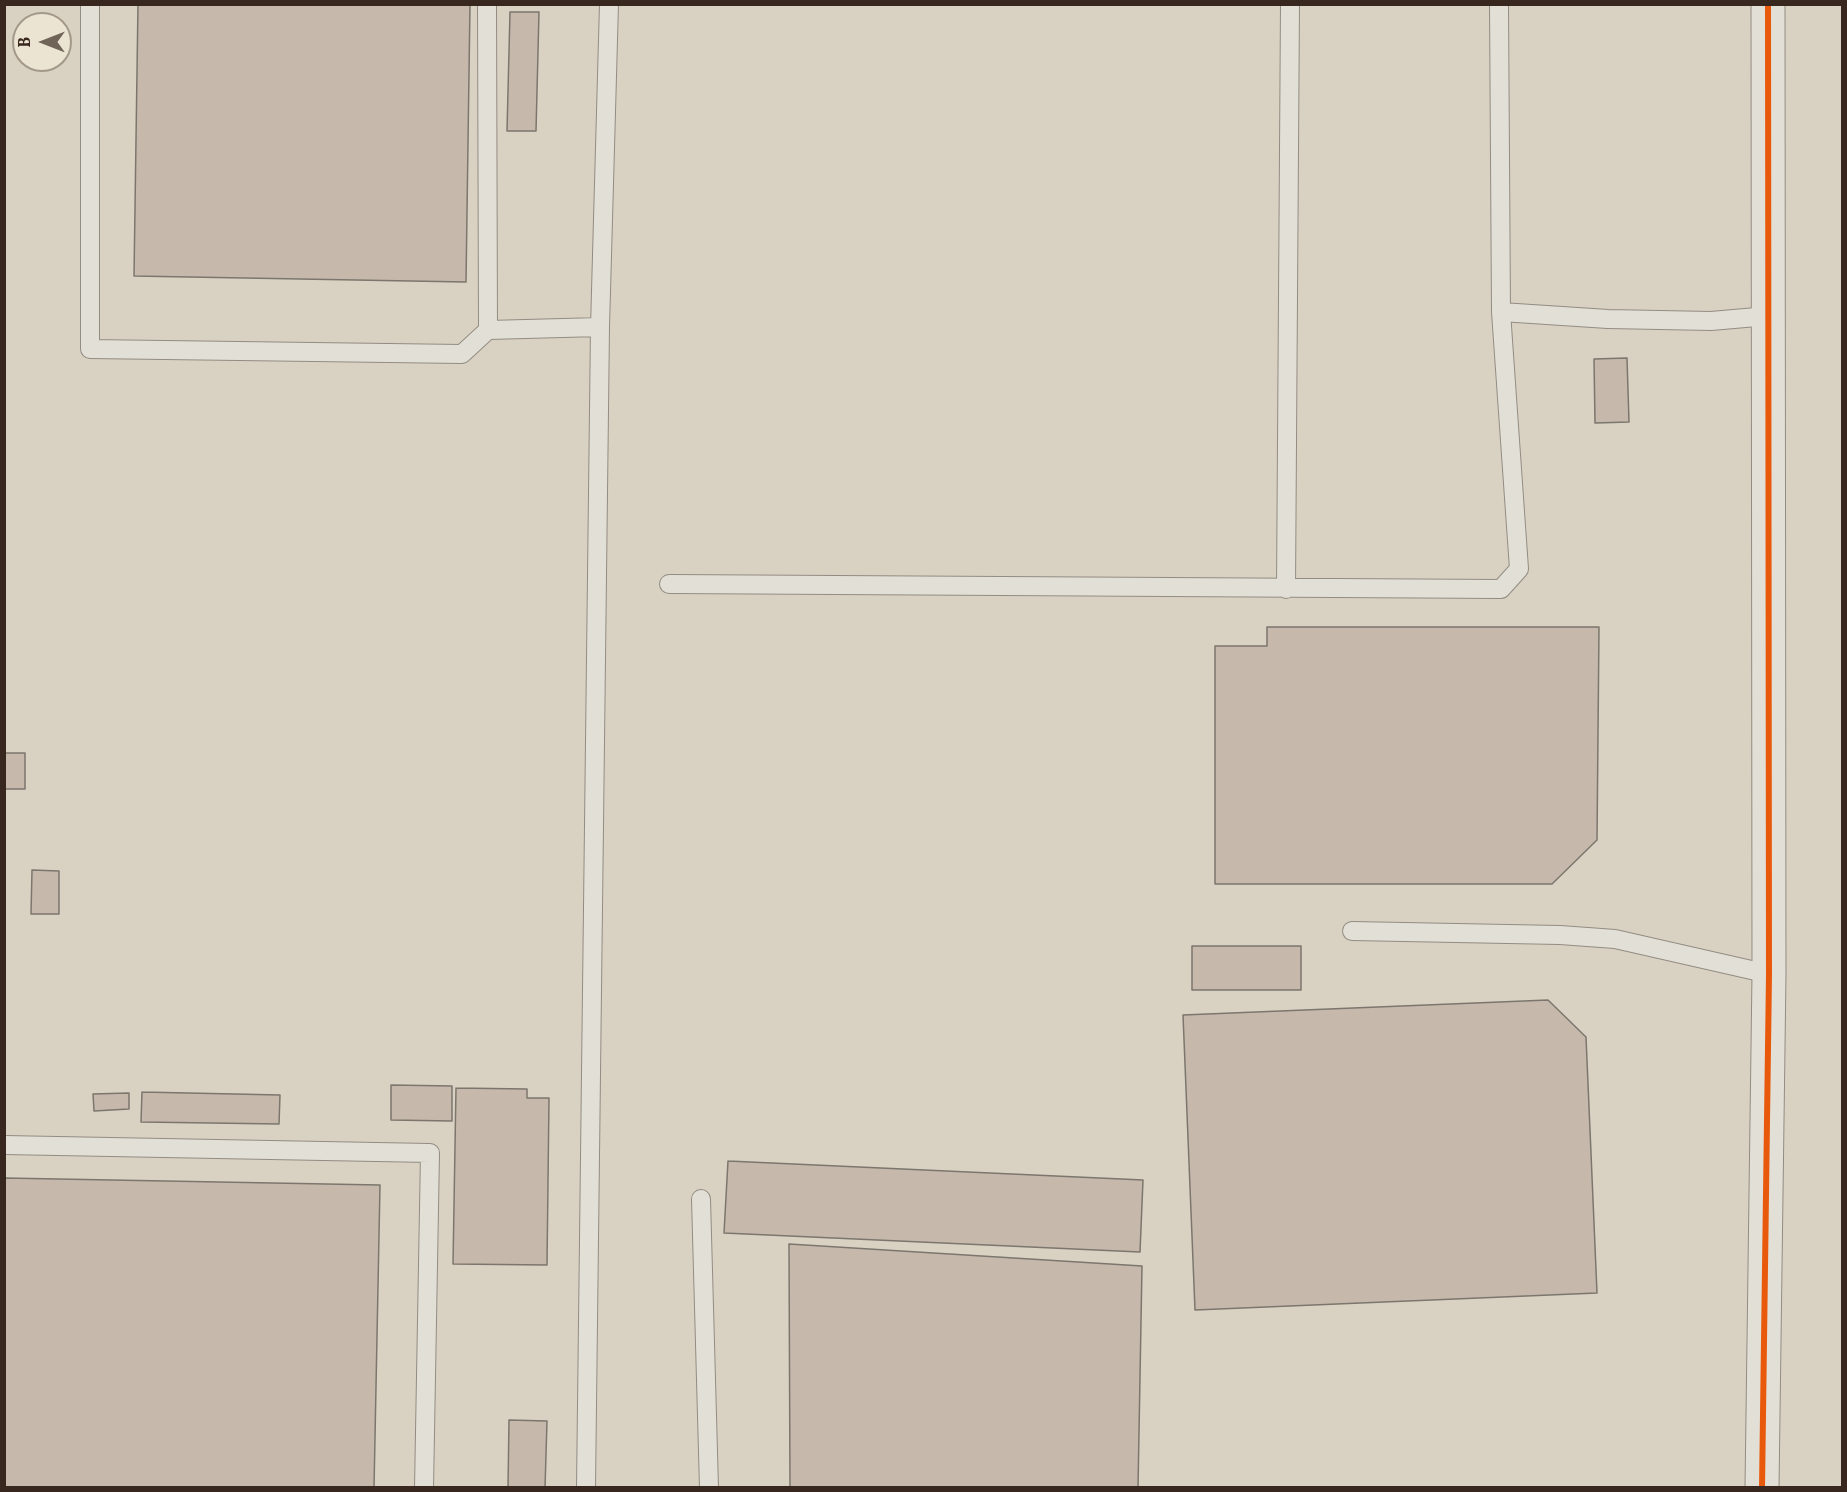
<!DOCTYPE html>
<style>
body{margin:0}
#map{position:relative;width:1847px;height:1492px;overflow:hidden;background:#d9d2c2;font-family:Vollkorn,serif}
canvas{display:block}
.frame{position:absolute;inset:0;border:6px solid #38271f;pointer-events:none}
.north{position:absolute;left:12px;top:12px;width:60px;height:60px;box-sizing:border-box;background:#ece4d2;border:2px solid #a4988a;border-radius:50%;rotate:270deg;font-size:16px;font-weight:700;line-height:24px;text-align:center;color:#38271f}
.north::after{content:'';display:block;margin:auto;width:21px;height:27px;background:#706358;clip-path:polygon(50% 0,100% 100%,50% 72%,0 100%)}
</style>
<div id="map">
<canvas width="1847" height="1492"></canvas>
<div class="frame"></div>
<div class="north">B</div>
</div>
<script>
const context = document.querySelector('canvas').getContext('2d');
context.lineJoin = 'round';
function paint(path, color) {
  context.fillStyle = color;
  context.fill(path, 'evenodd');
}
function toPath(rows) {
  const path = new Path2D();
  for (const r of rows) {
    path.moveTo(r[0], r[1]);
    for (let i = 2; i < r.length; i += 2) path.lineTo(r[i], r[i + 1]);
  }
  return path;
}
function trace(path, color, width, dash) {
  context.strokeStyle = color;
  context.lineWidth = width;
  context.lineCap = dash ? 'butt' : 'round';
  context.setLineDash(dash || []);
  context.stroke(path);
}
const building = toPath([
 [138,4,470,4,466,282,134,276,138,4],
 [510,12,539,12,536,131,507,131,510,12],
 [1627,358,1629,422,1595,423,1594,359,1627,358],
 [1267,627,1599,627,1597,840,1552,884,1215,884,1215,646,1267,646,1267,627],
 [4,753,25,753,25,789,4,789,4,753],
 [32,870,59,871,59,914,31,914,32,870],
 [1192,946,1301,946,1301,990,1192,990,1192,946],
 [1548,1000,1586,1037,1597,1293,1195,1310,1183,1015,1548,1000],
 [391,1085,452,1086,452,1121,391,1120,391,1085],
 [456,1088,527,1089,527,1098,549,1098,547,1265,453,1264,456,1088],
 [142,1092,280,1095,279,1124,141,1122,142,1092],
 [129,1093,129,1109,94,1111,93,1094,129,1093],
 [728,1161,1143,1180,1140,1252,724,1233,728,1161],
 [4,1178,380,1185,374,1488,4,1488,4,1178],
 [789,1244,1142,1266,1138,1488,790,1488,789,1244],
 [509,1420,547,1421,545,1488,508,1488,509,1420]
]);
paint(building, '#c6b9ac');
trace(building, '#7c766d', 1.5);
const service = toPath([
 [90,4,90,349,462,354,488,330,600,327],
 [487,4,488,330],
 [1501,312,1608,319,1711,321,1768,316],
 [669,584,1501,589,1519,569,1501,312,1499,4],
 [1286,589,1290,4],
 [1352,931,1560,935,1615,939,1769,974],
 [4,1145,430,1153,424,1488],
 [701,1199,709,1488],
 [586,1488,600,327,609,4]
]);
const tertiary = toPath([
 [1762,1488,1769,974,1768,4]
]);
trace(service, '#938c83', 20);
trace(tertiary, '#938c83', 35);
trace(service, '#e2dfd6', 18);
trace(tertiary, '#e2dfd6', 33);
trace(toPath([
 [1762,1488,1769,974,1768,4]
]), '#e8590c', 6);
</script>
